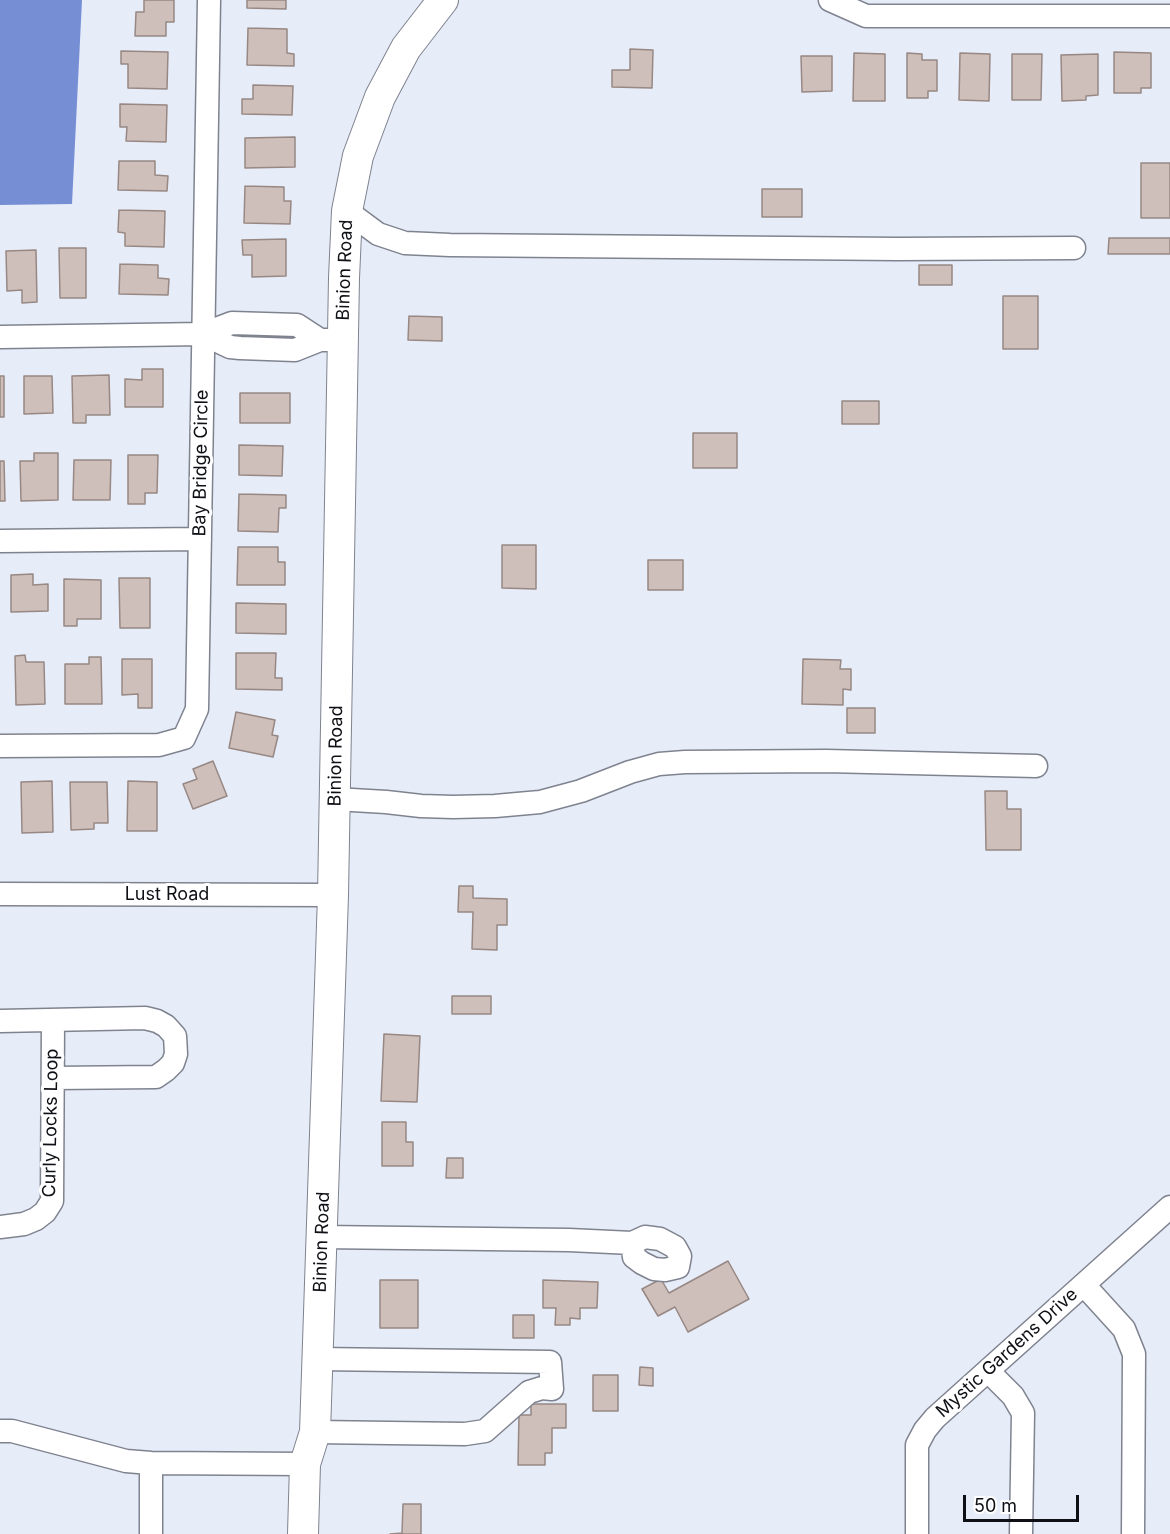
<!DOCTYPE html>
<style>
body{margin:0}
#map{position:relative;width:1170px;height:1534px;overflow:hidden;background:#e7ecf9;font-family:Inter,sans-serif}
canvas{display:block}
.scale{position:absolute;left:963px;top:1495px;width:116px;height:27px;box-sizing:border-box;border:3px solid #0f1015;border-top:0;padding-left:8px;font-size:18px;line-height:21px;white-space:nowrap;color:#0f1015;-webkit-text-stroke:4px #fff;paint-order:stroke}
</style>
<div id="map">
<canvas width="1170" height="1534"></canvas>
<div class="scale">50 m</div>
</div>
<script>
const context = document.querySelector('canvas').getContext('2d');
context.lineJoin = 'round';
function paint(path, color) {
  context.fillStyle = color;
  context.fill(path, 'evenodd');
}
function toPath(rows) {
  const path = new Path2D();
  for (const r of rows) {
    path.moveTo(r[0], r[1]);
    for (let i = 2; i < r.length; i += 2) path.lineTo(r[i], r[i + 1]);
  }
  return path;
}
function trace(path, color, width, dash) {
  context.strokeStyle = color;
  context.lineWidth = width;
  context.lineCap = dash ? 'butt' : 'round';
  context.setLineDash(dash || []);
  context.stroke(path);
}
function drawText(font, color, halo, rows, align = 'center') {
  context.font = font + ' Inter,sans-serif';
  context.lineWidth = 6;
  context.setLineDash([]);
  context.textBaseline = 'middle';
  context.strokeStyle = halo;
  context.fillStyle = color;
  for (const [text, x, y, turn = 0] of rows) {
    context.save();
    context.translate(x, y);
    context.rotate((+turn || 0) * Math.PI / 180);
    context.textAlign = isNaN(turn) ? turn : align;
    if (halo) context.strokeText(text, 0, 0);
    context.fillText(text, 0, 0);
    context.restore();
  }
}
paint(toPath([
 [0,0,82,0,72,204,0,205]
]), '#768fd4');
const building = toPath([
 [144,0,174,0,174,22,166,22,166,36,135,36,136,12,144,12,144,0],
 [247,0,286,0,286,9,247,8,247,0],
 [248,28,287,29,287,53,294,54,294,66,247,65,248,28],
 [630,49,653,50,652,88,612,87,612,70,630,70,630,49],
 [121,51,168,52,167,89,128,88,128,64,121,64,121,51],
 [1114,52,1151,53,1151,88,1141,88,1141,93,1114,93,1114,52],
 [854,53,885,54,885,101,853,101,854,53],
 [907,53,922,54,922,60,937,60,937,91,928,91,928,98,907,98,907,53],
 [960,53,990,54,989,101,959,100,960,53],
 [1012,54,1042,54,1041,100,1012,100,1012,54],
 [1098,54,1098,95,1086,96,1086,100,1062,101,1061,55,1098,54],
 [801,56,832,56,832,91,802,92,801,56],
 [253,85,293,86,292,115,242,114,242,99,253,99,253,85],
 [120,104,167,105,166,142,126,141,127,127,120,127,120,104],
 [295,137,295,167,245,168,245,138,295,137],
 [119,161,155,161,155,175,168,176,167,191,118,190,119,161],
 [1141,163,1170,163,1170,218,1141,218,1141,163],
 [245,186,284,187,284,201,291,201,290,224,244,223,245,186],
 [762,189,802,189,802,217,762,217,762,189],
 [119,210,165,211,164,247,125,246,125,233,118,232,119,210],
 [1109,238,1170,238,1170,254,1108,254,1109,238],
 [286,239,286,276,252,277,252,255,243,255,242,240,286,239],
 [59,248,86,248,86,298,60,298,59,248],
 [36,250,37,302,22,303,22,290,7,291,6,251,36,250],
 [120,264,158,265,158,278,169,279,168,295,119,294,120,264],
 [919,265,952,265,952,285,919,285,919,265],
 [1003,296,1038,296,1038,349,1003,349,1003,296],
 [409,316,442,317,442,341,408,340,409,316],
 [142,369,163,369,163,407,125,407,125,379,142,380,142,369],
 [109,375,110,415,86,415,86,423,73,423,72,376,109,375],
 [0,376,4,376,4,417,0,417,0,376],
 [24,376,52,376,53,413,24,414,24,376],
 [240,393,290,393,290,423,240,423,240,393],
 [842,401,879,401,879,424,842,424,842,401],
 [693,433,737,433,737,468,693,468,693,433],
 [239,445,283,446,282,476,239,475,239,445],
 [34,453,58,453,58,500,21,501,20,461,34,461,34,453],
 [128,455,158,455,157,493,145,493,145,504,128,504,128,455],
 [74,460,111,460,110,500,73,500,74,460],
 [0,461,4,461,5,501,0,501,0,461],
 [239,494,286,495,286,508,279,508,278,532,238,531,239,494],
 [502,545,536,545,536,589,502,588,502,545],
 [238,547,278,547,278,562,285,562,285,585,237,585,238,547],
 [648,560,683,560,683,590,648,590,648,560],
 [33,574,33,585,48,584,48,611,11,612,11,575,33,574],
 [119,578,150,578,150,628,120,628,119,578],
 [64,579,101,580,101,619,77,619,77,626,64,626,64,579],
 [236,603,286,604,286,634,236,633,236,603],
 [236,653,276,653,275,678,282,678,282,690,236,689,236,653],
 [25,655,26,662,44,662,45,704,16,705,15,656,25,655],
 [89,657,101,657,102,704,65,704,65,664,89,664,89,657],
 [122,659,152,659,152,708,138,708,138,694,122,695,122,659],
 [803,659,841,660,840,669,851,669,851,690,843,689,843,705,802,704,803,659],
 [847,708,875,708,875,733,847,733,847,708],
 [236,712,275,720,272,735,278,736,273,757,229,748,236,712],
 [213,761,227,796,193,809,183,784,197,779,193,769,213,761],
 [52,781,53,832,22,833,21,782,52,781],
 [128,781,157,782,157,831,127,831,128,781],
 [70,782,107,782,108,823,94,823,94,829,71,830,70,782],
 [985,791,1007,791,1007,809,1021,809,1021,850,986,850,985,791],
 [459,886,473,886,473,898,507,899,507,925,497,925,497,950,472,949,473,912,458,912,459,886],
 [452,996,491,996,491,1014,452,1014,452,996],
 [384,1034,420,1036,417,1102,381,1101,384,1034],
 [382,1122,406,1122,406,1142,413,1142,413,1166,382,1166,382,1122],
 [447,1158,463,1158,463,1178,446,1178,447,1158],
 [728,1261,749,1299,688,1332,675,1307,658,1316,642,1289,661,1279,669,1293,728,1261],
 [380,1280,418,1280,418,1328,380,1328,380,1280],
 [543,1280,598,1282,597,1308,580,1308,580,1319,570,1318,570,1325,555,1325,556,1308,543,1308,543,1280],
 [513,1315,534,1315,534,1338,513,1338,513,1315],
 [640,1367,653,1368,653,1386,639,1385,640,1367],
 [593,1375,618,1375,618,1411,593,1411,593,1375],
 [531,1404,566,1404,566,1428,552,1428,552,1453,545,1453,545,1465,518,1465,519,1415,531,1415,531,1404],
 [403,1504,421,1504,421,1534,390,1534,402,1533,403,1504]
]);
paint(building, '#cebfbb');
trace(building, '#978884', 1.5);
const minor = toPath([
 [830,0,866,16,1170,16],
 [347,211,378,234,405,243,450,245,898,249,1074,248],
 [203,334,230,347,240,348,295,350,320,340,332,340],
 [0,337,203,334,232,323,297,325,320,340],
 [0,541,200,539],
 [0,746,159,745,184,738,197,709,209,0],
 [335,799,386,802,421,806,453,807,495,806,540,802,581,791,630,772,659,764,685,762,826,761,1036,766],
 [0,894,333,895],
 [0,1021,145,1018,157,1021,166,1026,175,1036,176,1054,173,1063,166,1070,156,1077,53,1078],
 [0,1227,24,1224,36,1219,45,1212,52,1201,53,1020],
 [322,1237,569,1240,632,1243,634,1257,642,1263,654,1269,665,1270,678,1267,680,1256,675,1247,660,1239,645,1237,632,1243],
 [1084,1285,1124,1329,1134,1354,1133,1534],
 [988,1371,1013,1396,1023,1413,1021,1534],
 [0,1431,12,1431,126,1461,151,1463,305,1464],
 [315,1432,465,1434,485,1431,529,1392,542,1388,552,1389,550,1362,318,1359],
 [151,1463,151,1534],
 [917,1534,917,1445,925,1430,935,1418,1170,1207]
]);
const major = toPath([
 [303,1534,305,1464,315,1432,333,895,344,278,347,211,358,156,380,97,406,48,443,0]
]);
trace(minor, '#7f838f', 25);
trace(major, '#7f838f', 32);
trace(minor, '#fff', 22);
trace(major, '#fff', 30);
drawText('18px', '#0f1015', '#fff', [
 ["Binion Road",345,270,-88],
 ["Bay Bridge Circle",201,463,-89],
 ["Binion Road",336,756,-89],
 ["Lust Road",167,895],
 ["Curly Locks Loop",51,1123,-89],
 ["Binion Road",322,1242,-88],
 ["Mystic Gardens Drive",1007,1353,-42]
]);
</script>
